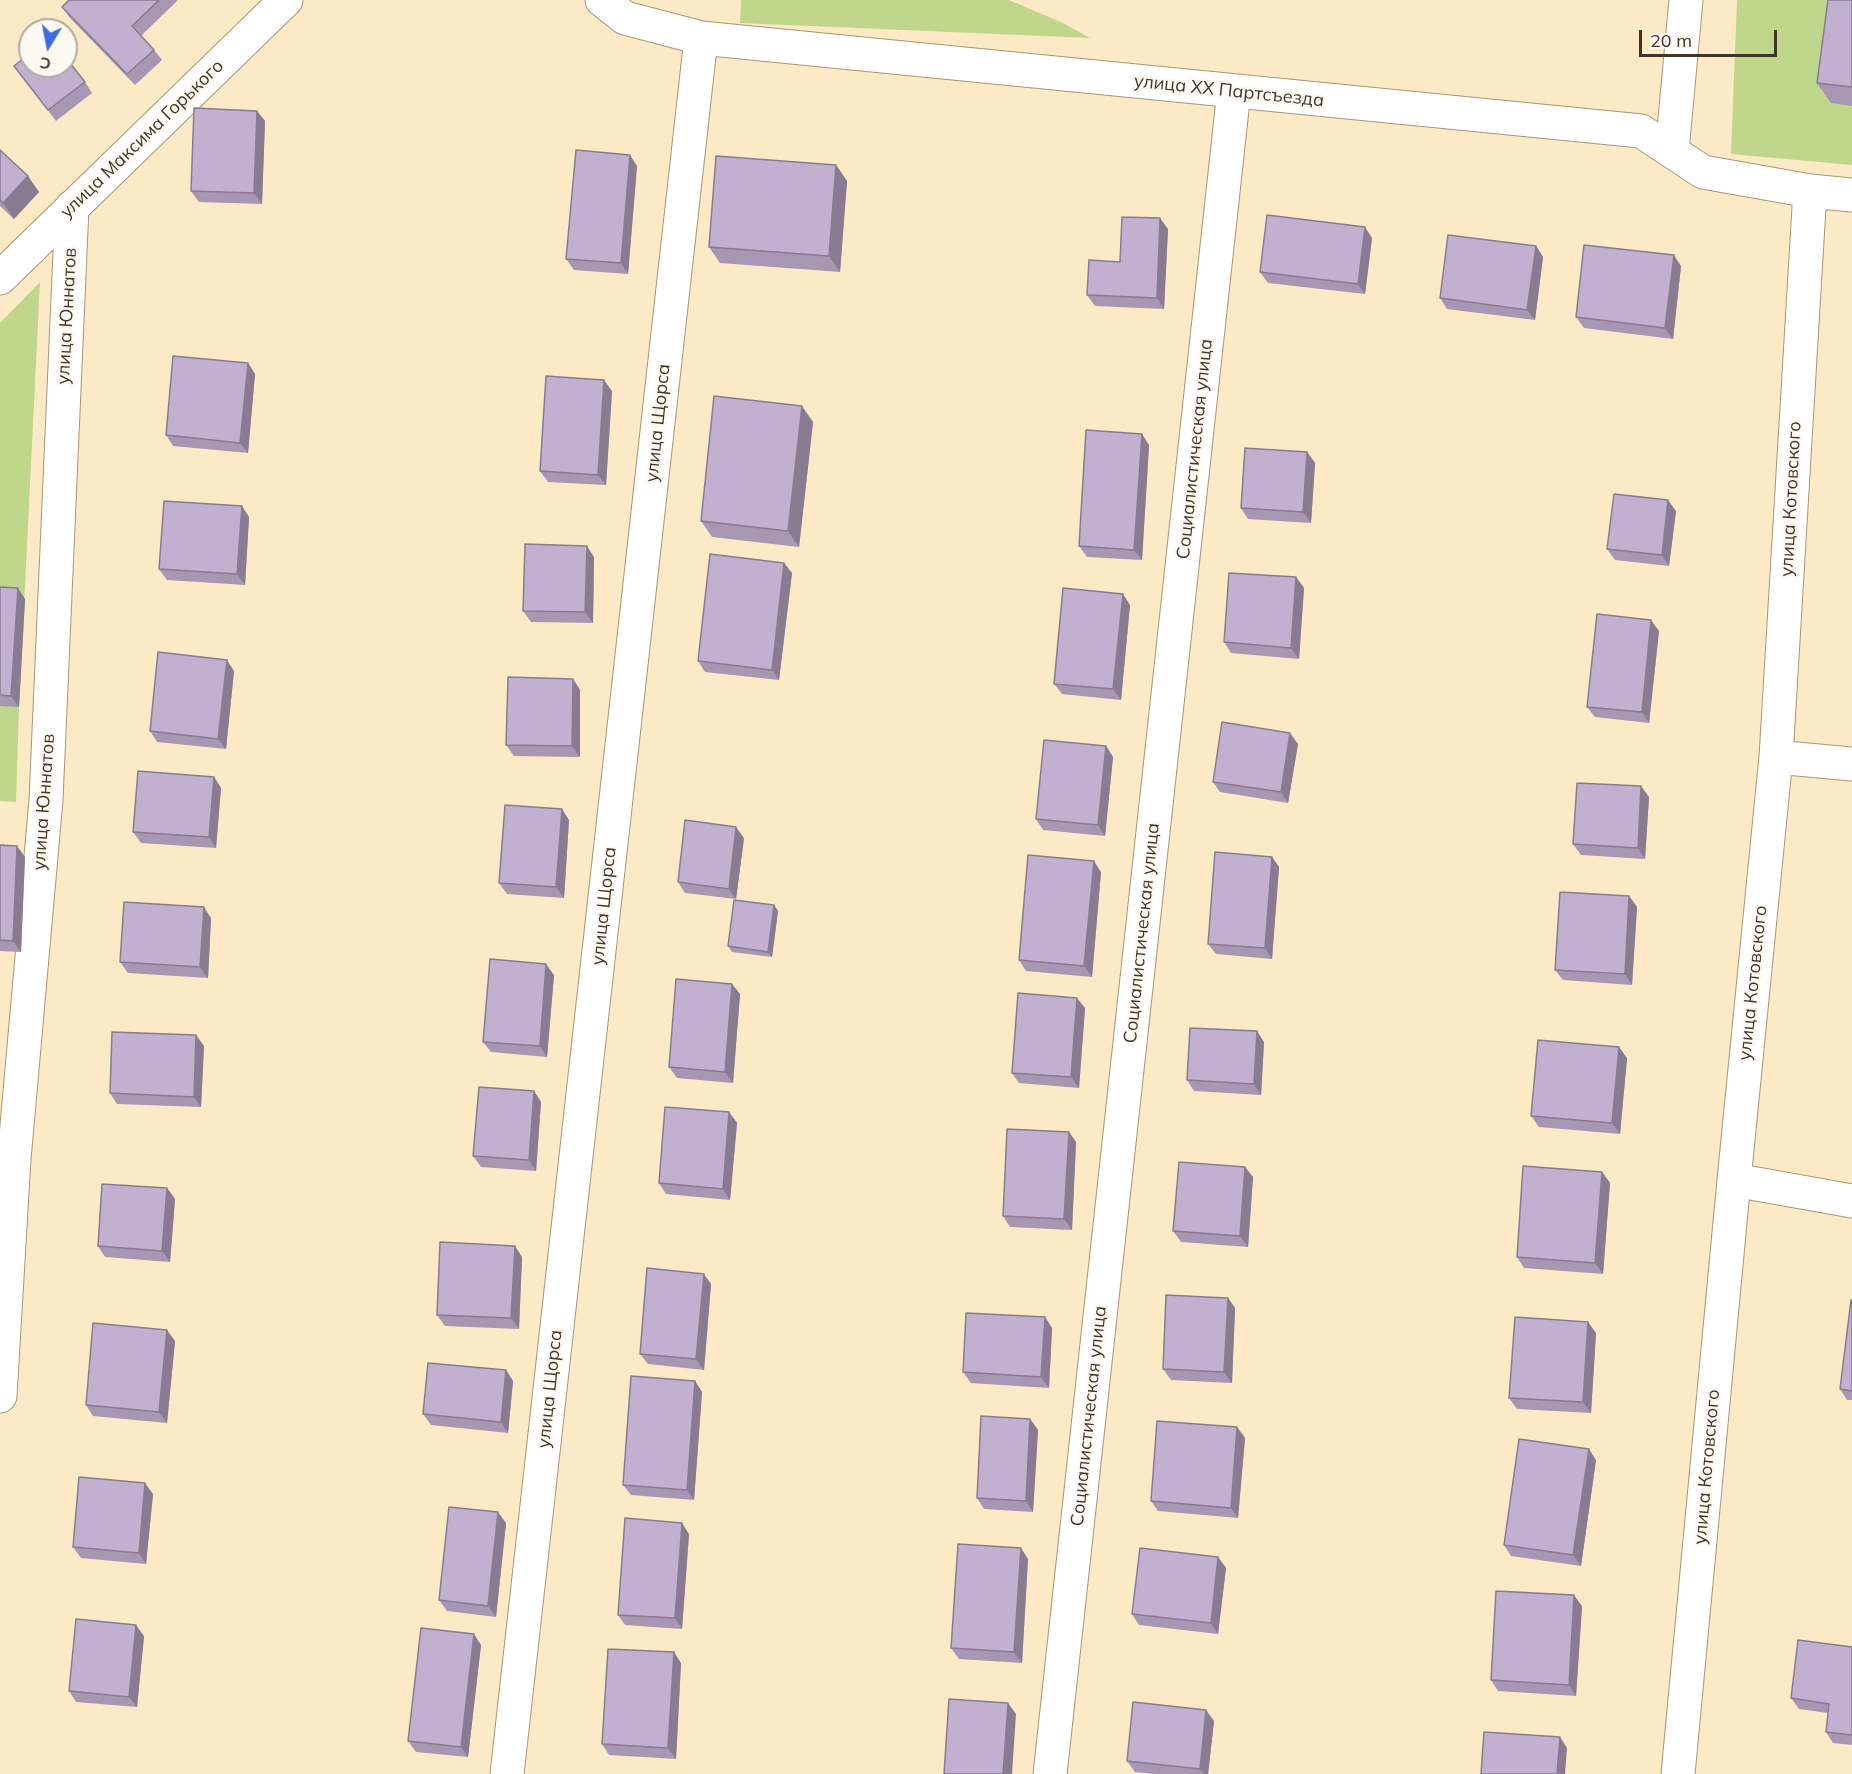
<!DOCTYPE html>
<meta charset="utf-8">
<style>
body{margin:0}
#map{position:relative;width:1852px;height:1774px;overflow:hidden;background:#fceac7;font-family:Mulish,sans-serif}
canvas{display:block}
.north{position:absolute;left:18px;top:18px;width:60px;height:60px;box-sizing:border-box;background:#fcf9f2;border:2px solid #b0aba2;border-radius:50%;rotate:190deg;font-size:16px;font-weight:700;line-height:24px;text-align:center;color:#3e3729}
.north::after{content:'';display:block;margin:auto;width:21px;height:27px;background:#3c6ede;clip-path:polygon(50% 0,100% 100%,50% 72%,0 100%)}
.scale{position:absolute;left:1639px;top:30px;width:138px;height:27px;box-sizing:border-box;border:3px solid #3e3729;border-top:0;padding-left:8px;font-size:18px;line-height:21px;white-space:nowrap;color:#3e3729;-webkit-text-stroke:4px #fcf9f2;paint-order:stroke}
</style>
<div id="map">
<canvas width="1852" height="1774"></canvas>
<div class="north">С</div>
<div class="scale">20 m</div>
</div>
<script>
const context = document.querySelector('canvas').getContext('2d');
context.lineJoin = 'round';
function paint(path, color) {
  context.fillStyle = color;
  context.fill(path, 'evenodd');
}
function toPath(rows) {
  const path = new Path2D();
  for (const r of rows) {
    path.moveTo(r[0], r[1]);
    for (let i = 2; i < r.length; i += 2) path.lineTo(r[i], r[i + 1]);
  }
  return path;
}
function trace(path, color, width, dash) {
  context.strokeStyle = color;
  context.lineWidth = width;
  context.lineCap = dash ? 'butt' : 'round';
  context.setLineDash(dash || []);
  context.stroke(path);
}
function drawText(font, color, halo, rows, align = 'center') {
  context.font = font + ' Mulish,sans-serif';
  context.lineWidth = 5;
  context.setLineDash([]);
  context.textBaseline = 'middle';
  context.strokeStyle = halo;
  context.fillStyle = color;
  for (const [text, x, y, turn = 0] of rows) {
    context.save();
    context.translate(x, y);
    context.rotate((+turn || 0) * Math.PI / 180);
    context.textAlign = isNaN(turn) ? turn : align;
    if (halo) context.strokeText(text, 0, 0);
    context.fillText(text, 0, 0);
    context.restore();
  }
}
paint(toPath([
 [741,0,1009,0,1063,23,1090,38,740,23],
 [1737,0,1852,0,1852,165,1731,154],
 [40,282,19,707,16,802,0,801,0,323]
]), '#bfd68b');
const street = toPath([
 [602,0,625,18,701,38,1641,131,1703,172,1810,191,1852,195],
 [1672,151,1686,0],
 [0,278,286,0],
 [1776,757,1852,764],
 [1734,1180,1852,1201],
 [0,1396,14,1159,46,800,72,207],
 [507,1774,701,38],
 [1050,1774,1234,91],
 [1678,1774,1734,1180,1776,757,1810,191]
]);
trace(street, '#a79676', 35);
trace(street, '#fff', 33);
paint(toPath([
 [69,0,177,0,177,1,141,36,154,50,162,60,135,85,70,18,62,7],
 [1852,0,1852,106,1831,103,1817,83],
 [14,66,85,82,92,93,56,121],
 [257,111,265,121,262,204,199,202,191,191],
 [0,150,39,192,14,219,0,206],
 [836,165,847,181,840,272,720,263,709,247],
 [637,166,628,274,574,270,566,259],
 [1168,229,1164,309,1095,306,1087,295],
 [1372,238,1365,294,1268,283,1260,272],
 [1536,246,1543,257,1535,320,1447,309,1440,298],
 [1681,266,1673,339,1584,328,1576,317],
 [248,363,255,374,248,453,173,446,166,435],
 [612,391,606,485,548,482,540,471],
 [813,422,799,547,712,537,701,521],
 [1149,445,1142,560,1087,557,1079,546],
 [1307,452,1315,463,1311,523,1248,519,1241,508],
 [1676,511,1669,566,1615,560,1607,549],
 [249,517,245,585,167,580,159,569],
 [594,557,593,623,531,622,523,611],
 [784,563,792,573,779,680,705,672,698,661],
 [1296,577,1304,588,1299,659,1231,653,1224,642],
 [0,587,25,599,19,707,0,706],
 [1130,605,1121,700,1062,694,1054,684],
 [1659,631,1649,723,1595,717,1587,707],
 [234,671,226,749,157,742,150,731],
 [573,679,580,690,580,757,514,756,506,745],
 [1298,744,1288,803,1220,792,1213,782],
 [1106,746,1113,757,1105,836,1043,830,1036,819],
 [214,777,221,788,216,848,141,843,133,832],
 [1649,797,1645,859,1581,855,1573,844],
 [569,820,564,898,507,894,499,883],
 [744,838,736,899,685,893,678,882],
 [0,845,25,857,21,952,0,951],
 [1272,857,1279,867,1272,959,1216,954,1208,944],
 [1101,872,1092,977,1026,971,1019,960],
 [1629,896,1637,907,1632,985,1563,980,1555,970],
 [774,905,778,911,772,957,732,952,728,946],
 [211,918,208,978,128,973,120,962],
 [554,975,547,1057,491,1052,483,1042],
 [732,984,740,994,733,1083,677,1078,669,1067],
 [1085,1008,1079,1088,1019,1083,1012,1073],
 [1264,1042,1261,1095,1194,1091,1187,1080],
 [204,1046,201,1107,117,1104,110,1093],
 [1627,1058,1620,1134,1539,1127,1531,1116],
 [534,1091,541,1102,536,1171,481,1167,473,1156],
 [729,1112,737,1123,730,1200,666,1194,659,1183],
 [1069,1132,1076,1142,1072,1230,1010,1227,1003,1216],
 [1245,1167,1253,1177,1248,1247,1181,1242,1173,1231],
 [1602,1172,1610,1183,1603,1274,1524,1268,1517,1257],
 [167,1188,175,1199,170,1262,105,1257,98,1246],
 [522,1257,519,1329,445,1326,437,1315],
 [711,1284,704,1370,648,1364,640,1354],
 [1228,1298,1235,1308,1232,1383,1171,1380,1163,1369],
 [1852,1300,1852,1400,1847,1400,1840,1389],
 [1045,1317,1052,1328,1049,1388,971,1383,963,1372],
 [1596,1333,1591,1413,1517,1409,1509,1398],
 [175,1341,167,1423,93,1416,86,1405],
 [506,1370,513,1381,508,1433,431,1425,423,1414],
 [695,1381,702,1392,694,1500,631,1495,623,1485],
 [1030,1419,1038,1430,1033,1512,984,1509,977,1498],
 [1237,1427,1245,1438,1238,1518,1158,1511,1151,1501],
 [1596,1460,1581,1566,1511,1556,1504,1545],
 [153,1494,146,1564,81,1558,73,1547],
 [506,1523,496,1617,447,1611,439,1600],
 [689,1534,682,1629,625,1625,618,1615],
 [1218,1557,1226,1568,1218,1634,1139,1625,1132,1614],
 [1028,1559,1022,1663,959,1659,951,1648],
 [1582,1606,1576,1696,1498,1691,1491,1680],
 [144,1636,137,1707,76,1702,69,1691],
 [481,1645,468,1757,416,1752,408,1741],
 [1852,1647,1852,1745,1833,1743,1826,1732,1828,1713,1799,1709,1791,1698],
 [681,1663,676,1759,609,1755,602,1744],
 [1214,1721,1208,1774,1154,1774,1135,1772,1127,1761]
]), '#a797b3');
paint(toPath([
 [257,111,265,121,262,204,254,193],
 [630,155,637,166,628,274,621,263],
 [836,165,847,181,840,272,829,256],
 [28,176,39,192,14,219,3,203],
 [1160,218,1168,229,1164,309,1157,298],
 [1365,227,1372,238,1365,294,1358,284],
 [1536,246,1543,257,1535,320,1527,310],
 [1674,255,1681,266,1673,339,1665,328],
 [248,363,255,374,248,453,240,443],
 [604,380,612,391,606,485,598,475],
 [802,406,813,422,799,547,788,531],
 [1142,434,1149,445,1142,560,1134,550],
 [1307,452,1315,463,1311,523,1303,512],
 [1668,500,1676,511,1669,566,1662,555],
 [242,506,249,517,245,585,237,574],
 [587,546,594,557,593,623,585,612],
 [784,563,792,573,779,680,772,670],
 [1296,577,1304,588,1299,659,1291,648],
 [18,588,25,599,19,707,11,696],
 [1123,594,1130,605,1121,700,1113,689],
 [1651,620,1659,631,1649,723,1642,712],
 [227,660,234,671,226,749,218,739],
 [573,679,580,690,580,757,572,746],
 [1290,733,1298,744,1288,803,1281,792],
 [1106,746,1113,757,1105,836,1098,825],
 [214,777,221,788,216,848,209,837],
 [1641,786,1649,797,1645,859,1638,848],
 [562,809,569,820,564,898,556,887],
 [736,827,744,838,736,899,729,889],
 [17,846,25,857,21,952,13,941],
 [1272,857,1279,867,1272,959,1265,948],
 [1094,861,1101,872,1092,977,1084,966],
 [1629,896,1637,907,1632,985,1625,974],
 [774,905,778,911,772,957,768,952],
 [204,907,211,918,208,978,200,967],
 [546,964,554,975,547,1057,540,1046],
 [732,984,740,994,733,1083,725,1072],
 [1077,998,1085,1008,1079,1088,1071,1077],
 [1257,1031,1264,1042,1261,1095,1254,1084],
 [196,1035,204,1046,201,1107,194,1097],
 [1619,1047,1627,1058,1620,1134,1612,1123],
 [534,1091,541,1102,536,1171,529,1160],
 [729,1112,737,1123,730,1200,723,1189],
 [1069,1132,1076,1142,1072,1230,1064,1219],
 [1245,1167,1253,1177,1248,1247,1240,1236],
 [1602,1172,1610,1183,1603,1274,1595,1263],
 [167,1188,175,1199,170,1262,162,1251],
 [515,1246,522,1257,519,1329,511,1318],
 [704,1274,711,1284,704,1370,696,1359],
 [1228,1298,1235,1308,1232,1383,1224,1372],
 [1045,1317,1052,1328,1049,1388,1041,1377],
 [1588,1322,1596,1333,1591,1413,1583,1402],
 [167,1330,175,1341,167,1423,159,1412],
 [506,1370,513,1381,508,1433,501,1422],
 [695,1381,702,1392,694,1500,687,1490],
 [1030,1419,1038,1430,1033,1512,1026,1501],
 [1237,1427,1245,1438,1238,1518,1231,1508],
 [1589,1449,1596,1460,1581,1566,1573,1555],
 [145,1483,153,1494,146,1564,139,1553],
 [498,1512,506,1523,496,1617,488,1606],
 [682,1523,689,1534,682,1629,675,1618],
 [1021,1548,1028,1559,1022,1663,1014,1652],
 [1218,1557,1226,1568,1218,1634,1211,1623],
 [1574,1595,1582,1606,1576,1696,1569,1685],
 [136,1625,144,1636,137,1707,129,1697],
 [474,1634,481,1645,468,1757,461,1747],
 [674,1652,681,1663,676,1759,668,1748],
 [1008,1703,1016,1714,1012,1774,1003,1774],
 [1206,1710,1214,1721,1208,1774,1204,1774,1200,1769],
 [1560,1737,1567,1748,1565,1774,1557,1774]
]), '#887b92');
const building = toPath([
 [69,0,159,0,132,26,154,50,127,74,62,7,69,0],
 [1828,0,1852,0,1852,87,1817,83,1828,0],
 [30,53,30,66,66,66,66,58,85,82,48,110,14,66,30,53],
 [194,108,257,111,254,193,191,191,194,108],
 [0,150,28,176,3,203,0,200,0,150],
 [576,150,630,155,621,263,566,259,576,150],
 [716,156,836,165,829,256,709,247,716,156],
 [1267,215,1365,227,1358,284,1260,272,1267,215],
 [1122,217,1160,218,1157,298,1087,295,1089,260,1120,262,1122,217],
 [1448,235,1536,246,1527,310,1440,298,1448,235],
 [1584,245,1674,255,1665,328,1576,317,1584,245],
 [173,356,248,363,240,443,166,435,173,356],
 [546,376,604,380,598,475,540,471,546,376],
 [714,396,802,406,788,531,701,521,714,396],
 [1086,430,1142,434,1134,550,1079,546,1086,430],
 [1245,448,1307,452,1303,512,1241,508,1245,448],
 [1614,494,1668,500,1662,555,1607,549,1614,494],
 [164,501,242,506,237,574,159,569,164,501],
 [525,544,587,546,585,612,523,611,525,544],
 [710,554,784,563,772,670,698,661,710,554],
 [1229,573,1296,577,1291,648,1224,642,1229,573],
 [0,587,18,588,11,696,0,695,0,587],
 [1063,588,1123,594,1113,689,1054,684,1063,588],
 [1597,614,1651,620,1642,712,1587,707,1597,614],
 [158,652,227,660,218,739,150,731,158,652],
 [508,677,573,679,572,746,506,745,508,677],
 [1222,722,1290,733,1281,792,1213,782,1222,722],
 [1044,740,1106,746,1098,825,1036,819,1044,740],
 [138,771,214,777,209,837,133,832,138,771],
 [1577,783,1641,786,1638,848,1573,844,1577,783],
 [505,805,562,809,556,887,499,883,505,805],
 [685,820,736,827,729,889,678,882,685,820],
 [0,845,17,846,13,941,0,940,0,845],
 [1215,852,1272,857,1265,948,1208,944,1215,852],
 [1028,855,1094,861,1084,966,1019,960,1028,855],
 [1560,892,1629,896,1625,974,1555,970,1560,892],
 [734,900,774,905,768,952,728,946,734,900],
 [124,902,204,907,200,967,120,962,124,902],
 [490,959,546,964,540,1046,483,1042,490,959],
 [676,979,732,984,725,1072,669,1067,676,979],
 [1018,993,1077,998,1071,1077,1012,1073,1018,993],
 [1190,1028,1257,1031,1254,1084,1187,1080,1190,1028],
 [112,1032,196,1035,194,1097,110,1093,112,1032],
 [1538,1040,1619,1047,1612,1123,1531,1116,1538,1040],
 [479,1087,534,1091,529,1160,473,1156,479,1087],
 [665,1107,729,1112,723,1189,659,1183,665,1107],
 [1007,1129,1069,1132,1064,1219,1003,1216,1007,1129],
 [1179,1162,1245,1167,1240,1236,1173,1231,1179,1162],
 [1523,1166,1602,1172,1595,1263,1517,1257,1523,1166],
 [102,1184,167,1188,162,1251,98,1246,102,1184],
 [440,1242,515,1246,511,1318,437,1315,440,1242],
 [647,1268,704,1274,696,1359,640,1354,647,1268],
 [1166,1295,1228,1298,1224,1372,1163,1369,1166,1295],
 [1851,1300,1852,1300,1852,1391,1840,1389,1851,1300],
 [966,1313,1045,1317,1041,1377,963,1372,966,1313],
 [1515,1317,1588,1322,1583,1402,1509,1398,1515,1317],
 [93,1323,167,1330,159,1412,86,1405,93,1323],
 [428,1363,506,1370,501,1422,423,1414,428,1363],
 [631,1376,695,1381,687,1490,623,1485,631,1376],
 [981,1416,1030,1419,1026,1501,977,1498,981,1416],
 [1157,1421,1237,1427,1231,1508,1151,1501,1157,1421],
 [1519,1439,1589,1449,1573,1555,1504,1545,1519,1439],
 [79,1477,145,1483,139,1553,73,1547,79,1477],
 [449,1507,498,1512,488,1606,439,1600,449,1507],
 [625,1518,682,1523,675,1618,618,1615,625,1518],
 [958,1544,1021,1548,1014,1652,951,1648,958,1544],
 [1140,1548,1218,1557,1211,1623,1132,1614,1140,1548],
 [1496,1591,1574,1595,1569,1685,1491,1680,1496,1591],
 [76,1619,136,1625,129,1697,69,1691,76,1619],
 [421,1628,474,1634,461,1747,408,1741,421,1628],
 [1798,1640,1852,1647,1852,1735,1826,1732,1829,1704,1791,1698,1798,1640],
 [608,1649,674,1652,668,1748,602,1744,608,1649],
 [949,1699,1008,1703,1003,1774,944,1774,949,1699],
 [1133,1702,1206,1710,1200,1769,1127,1761,1133,1702],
 [1484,1732,1560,1737,1557,1774,1481,1774,1484,1732]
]);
paint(building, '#c2b0d0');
trace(building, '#887b92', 1.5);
drawText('18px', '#3e3729', '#fcf9f2', [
 ["улица XX Партсъезда",1229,91,6],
 ["улица Максима Горького",142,139,-44],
 ["улица Юннатов",67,316,-87],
 ["улица Щорса",658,423,-84],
 ["Социалистическая улица",1195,449,-84],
 ["улица Котовского",1791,499,-87],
 ["улица Юннатов",44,802,-86],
 ["улица Щорса",604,906,-84],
 ["Социалистическая улица",1142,933,-84],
 ["улица Котовского",1753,983,-84],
 ["улица Щорса",550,1389,-84],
 ["Социалистическая улица",1089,1416,-84],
 ["улица Котовского",1707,1467,-85]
]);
</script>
